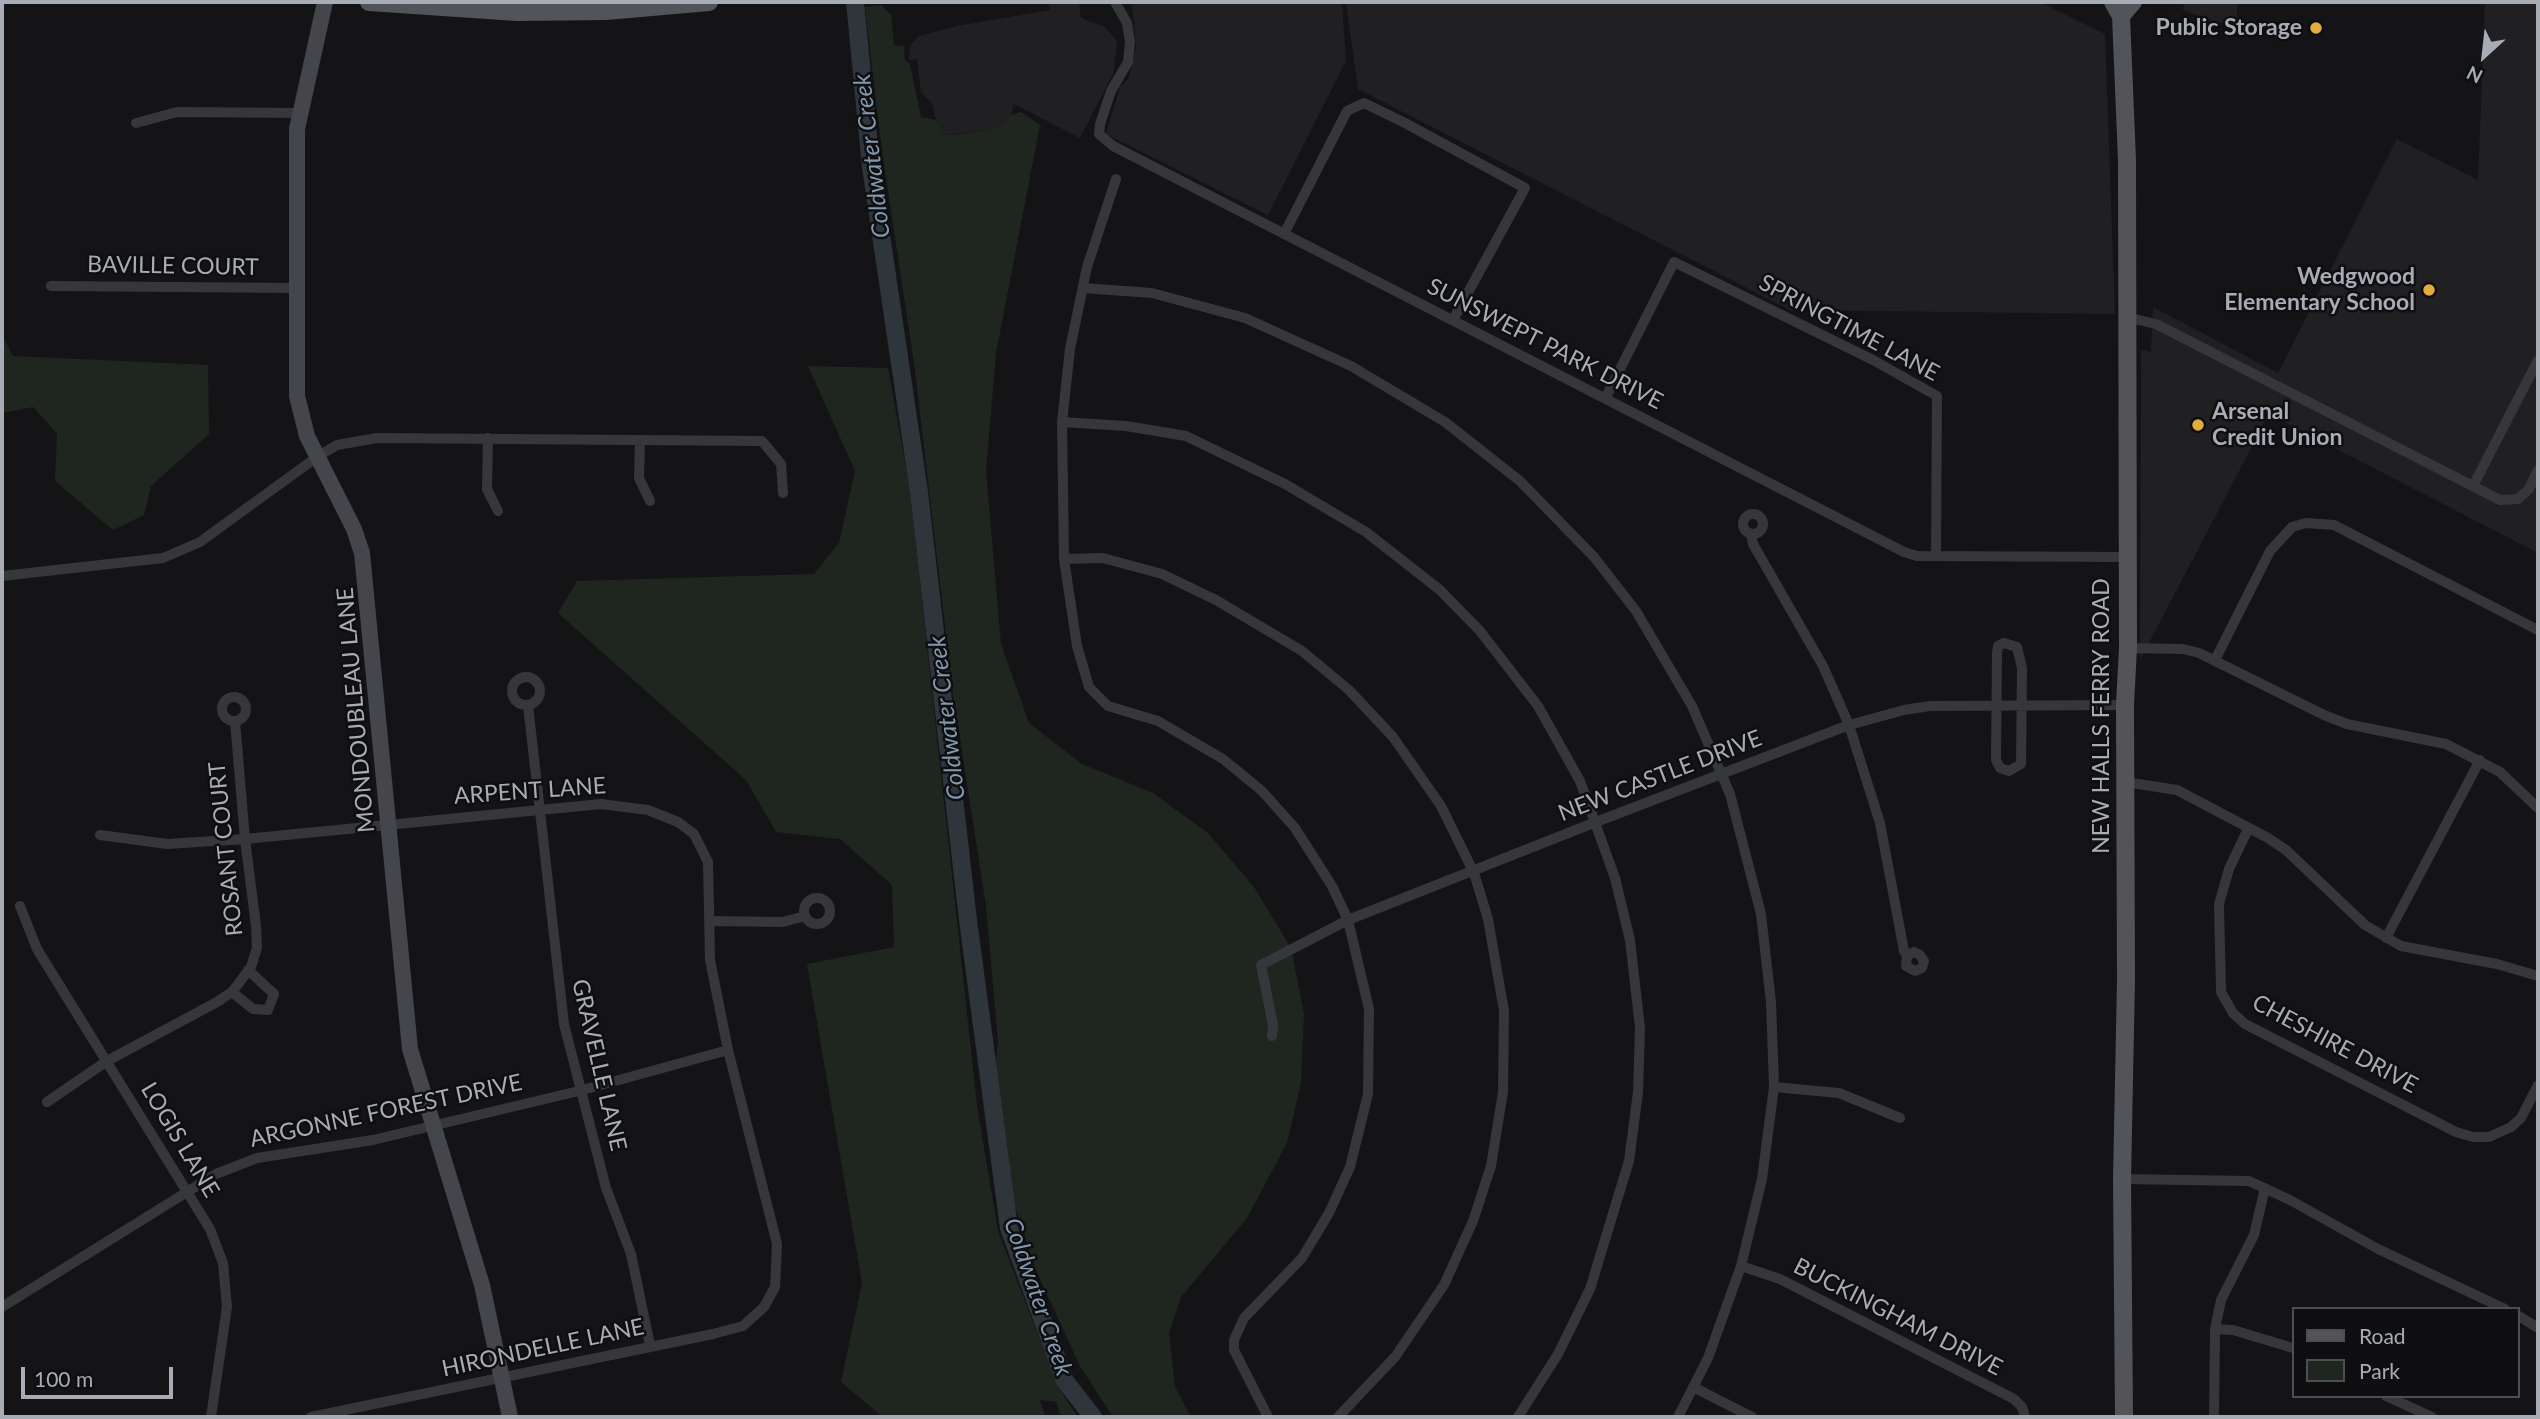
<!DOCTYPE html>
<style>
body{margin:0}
#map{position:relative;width:2540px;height:1419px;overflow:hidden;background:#141416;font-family:Lato,sans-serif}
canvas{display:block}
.frame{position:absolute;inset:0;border:4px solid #a7acb5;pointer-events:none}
.legend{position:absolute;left:2292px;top:1307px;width:228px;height:91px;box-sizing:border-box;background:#0f0f11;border:2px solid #4c4e53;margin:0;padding:9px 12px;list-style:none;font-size:21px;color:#a7acb5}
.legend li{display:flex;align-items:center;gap:14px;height:35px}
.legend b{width:35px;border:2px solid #4c4e53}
.north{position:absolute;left:2449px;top:21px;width:70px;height:70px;-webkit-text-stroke:5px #0f0f11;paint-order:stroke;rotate:207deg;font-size:19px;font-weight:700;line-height:28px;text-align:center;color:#a7acb5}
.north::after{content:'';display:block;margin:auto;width:24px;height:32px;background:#a7acb5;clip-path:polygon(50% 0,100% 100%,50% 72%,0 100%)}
.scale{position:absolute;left:21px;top:1367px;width:152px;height:32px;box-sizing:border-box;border:4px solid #a7acb5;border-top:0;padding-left:9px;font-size:21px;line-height:24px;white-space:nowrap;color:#a7acb5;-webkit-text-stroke:5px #0f0f11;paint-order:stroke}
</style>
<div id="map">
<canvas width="2540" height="1419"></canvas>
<div class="frame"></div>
<ul class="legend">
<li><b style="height:9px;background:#525459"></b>Road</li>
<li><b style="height:19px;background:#1f2620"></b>Park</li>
</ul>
<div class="north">N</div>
<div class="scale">100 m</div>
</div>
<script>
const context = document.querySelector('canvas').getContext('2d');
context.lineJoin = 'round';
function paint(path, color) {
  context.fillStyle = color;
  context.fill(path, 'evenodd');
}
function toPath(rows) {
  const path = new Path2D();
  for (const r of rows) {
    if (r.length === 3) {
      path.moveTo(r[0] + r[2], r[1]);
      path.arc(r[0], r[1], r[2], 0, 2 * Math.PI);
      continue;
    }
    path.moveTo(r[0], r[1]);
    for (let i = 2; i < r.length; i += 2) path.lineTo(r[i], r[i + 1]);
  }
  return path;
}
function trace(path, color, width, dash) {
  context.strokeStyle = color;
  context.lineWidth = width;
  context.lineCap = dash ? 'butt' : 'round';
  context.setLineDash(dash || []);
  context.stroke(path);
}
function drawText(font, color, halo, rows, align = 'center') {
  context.font = font + ' Lato,sans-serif';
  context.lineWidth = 5;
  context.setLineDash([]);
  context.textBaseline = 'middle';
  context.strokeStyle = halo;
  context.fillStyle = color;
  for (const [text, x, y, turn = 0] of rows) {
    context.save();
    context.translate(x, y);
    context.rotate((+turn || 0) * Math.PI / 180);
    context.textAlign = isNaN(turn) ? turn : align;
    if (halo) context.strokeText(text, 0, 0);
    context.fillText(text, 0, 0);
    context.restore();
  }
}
paint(toPath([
 [1049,2,1079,2,1081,18,1105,27,1117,41,1114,72,1080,138,1014,104,1011,115,1001,125,989,130,945,135,936,120,932,103,921,92,917,59,909,60,910,46,919,36,957,26,1050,10],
 [1132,2,1342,2,1346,61,1268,215,1106,134,1120,87,1129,78,1136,47],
 [1346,2,2040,2,2105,34,2115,314,1790,310,1358,89],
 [2184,2,2237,2,2237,25,2212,21,2183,10],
 [2485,2,2538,2,2538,553,2269,414,2140,660,2141,350,2151,352,2153,307,2278,373,2397,139,2478,180]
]), '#202023');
paint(toPath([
 [881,5,891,15,894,45,904,46,905,60,910,64,921,117,936,120,945,135,952,135,989,130,1001,125,1011,115,1021,112,1040,125,996,353,986,471,1001,644,1029,723,1082,764,1153,793,1208,833,1254,887,1291,948,1304,1014,1301,1083,1287,1143,1247,1218,1181,1297,1169,1333,1175,1387,1191,1417,1113,1417,1080,1366,1035,1268,1015,1206,995,1073,998,1041,986,906,953,694,915,370,881,144,865,7],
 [2,335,13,356,208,365,209,434,151,486,144,515,113,530,55,481,57,434,33,407,2,413],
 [808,366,888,368,910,490,977,1105,998,1231,1058,1387,1078,1417,1061,1417,1056,1402,1040,1400,1045,1417,883,1417,841,1382,862,1283,807,964,894,947,892,885,840,839,776,832,746,780,558,613,577,581,814,574,839,543,855,471]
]), '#1f2620');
trace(toPath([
 [855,2,871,167,919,492,968,920,1009,1228,1065,1381,1093,1417]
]), '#2e353b', 18);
trace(toPath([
 [1115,2,1127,23,1130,42,1128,62,1111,91,1100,124,1099,134,1113,146,1904,552,1917,556,2126,557],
 [136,123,177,112,300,113],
 [1116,179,1087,267,1070,349,1062,422,1064,559,1077,646,1089,687,1108,706,1158,721,1223,759,1262,791,1295,828,1332,886,1348,920,1369,1009,1368,1094,1350,1167,1329,1213,1302,1258,1244,1318,1234,1340,1234,1350,1268,1417],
 [1284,234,1347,111,1364,103,1405,123,1525,188,1453,320],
 [51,286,296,288],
 [1083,288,1152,293,1245,318,1351,366,1445,422,1520,481,1594,557,1636,611,1692,706,1730,794,1761,914,1771,1002,1774,1087,1762,1179,1741,1266,1708,1358,1678,1417],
 [2126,317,2156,324,2500,500,2518,499,2529,489,2538,470],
 [1606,397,1674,262,1873,360,1937,396,1936,556],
 [1062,422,1126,426,1186,436,1285,484,1366,532,1440,590,1480,631,1538,706,1580,781,1615,878,1630,940,1640,1028,1638,1092,1629,1161,1590,1289,1558,1354,1518,1417],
 [488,438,487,489,498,511],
 [640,440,639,478,650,501],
 [2473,486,2538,360],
 [1753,524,10],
 [1751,534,1753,544,1823,666,1849,725,1880,823,1904,951,1907,956,1906,966,1915,971,1922,968,1924,961,1920,955,1914,952,1907,956],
 [1064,559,1103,558,1162,574,1216,600,1302,651,1349,690,1393,737,1441,806,1474,873,1488,919,1504,1011,1503,1092,1491,1166,1473,1221,1444,1285,1395,1357,1338,1417],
 [2,576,163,558,200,542,317,457,337,445,377,438,762,441,781,464,783,493],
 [2004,643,2017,647,2022,668,2021,764,2009,771,2000,768,1996,760,1997,653,1998,646,2004,643],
 [2128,648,2183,649,2199,653,2324,715,2347,724,2446,744,2500,772,2538,808],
 [2215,660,2270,551,2292,527,2306,523,2334,525,2538,630],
 [526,691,14],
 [234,709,12],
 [528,705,564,1024,606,1188,631,1254,650,1345],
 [2125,782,2177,790,2268,838,2286,850,2365,925,2401,946,2497,964,2538,976],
 [2248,829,2229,869,2219,904,2221,992,2233,1013,2245,1024,2456,1132,2473,1137,2489,1137,2511,1127,2521,1118,2538,1085],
 [100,835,167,844,245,839,601,804,648,810,678,822,694,834,708,862,710,960,728,1050,777,1244,775,1287,764,1307,743,1326,713,1334,311,1417],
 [817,911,13],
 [20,906,37,949,210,1229,223,1263,227,1307,211,1417],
 [709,921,783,922,805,916],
 [2386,938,2480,760],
 [232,992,253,1009,268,1010,274,994,248,970],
 [1272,1036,1273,1025,1261,965,1348,920,1596,822,1849,725,1904,710,1930,706,2125,705],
 [1774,1087,1839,1093,1900,1118],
 [47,1102,107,1061,217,1002,232,992,251,967,257,948,256,926,245,839,235,721],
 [2122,1179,2249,1181,2290,1200,2378,1249,2505,1309],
 [1741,1266,1780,1279,2014,1399,2022,1407,2025,1417],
 [2,1307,216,1174,257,1158,373,1140,579,1091,728,1050],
 [2517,1315,2538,1328],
 [2215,1329,2233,1330,2293,1348],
 [1693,1387,1752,1417],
 [2386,1396,2432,1417],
 [2214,1417,2215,1329,2221,1300,2254,1235,2265,1188]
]), '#36373b', 10);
trace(toPath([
 [325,2,297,129,297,396,307,436,354,529,362,553,410,1049,482,1285,510,1417]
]), '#44464b', 16);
trace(toPath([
 [369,2,517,12,606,11,709,2],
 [2113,2,2121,16,2127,160,2128,648,2125,705,2126,980,2122,1179,2124,1417],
 [2121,16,2133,2]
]), '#525459', 18);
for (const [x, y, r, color] of [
 [2316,28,7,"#e4ab3f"],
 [2429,290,7,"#e4ab3f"],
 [2198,425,7,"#e4ab3f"]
]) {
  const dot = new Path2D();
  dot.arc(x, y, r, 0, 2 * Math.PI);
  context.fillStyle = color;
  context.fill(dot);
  trace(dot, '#0f0f11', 2.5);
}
drawText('bold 23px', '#a7acb5', '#0f0f11', [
 ["Public Storage",2302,28],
 ["Wedgwood",2415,277],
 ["Elementary School",2415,303],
 ["Arsenal",2212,412,"left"],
 ["Credit Union",2212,438,"left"]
], 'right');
drawText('23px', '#a7acb5', '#0f0f11', [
 ["BAVILLE COURT",173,266,1],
 ["SPRINGTIME LANE",1849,328,28],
 ["SUNSWEPT PARK DRIVE",1545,344,27],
 ["MONDOUBLEAU LANE",356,710,-95],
 ["NEW HALLS FERRY ROAD",2102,716,-90],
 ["NEW CASTLE DRIVE",1660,776,-21],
 ["ARPENT LANE",530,791,-4],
 ["ROSANT COURT",226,849,-96],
 ["CHESHIRE DRIVE",2335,1044,28],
 ["GRAVELLE LANE",599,1065,77],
 ["ARGONNE FOREST DRIVE",386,1111,-12],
 ["LOGIS LANE",180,1140,59],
 ["BUCKINGHAM DRIVE",1898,1317,27],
 ["HIRONDELLE LANE",543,1348,-12]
]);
drawText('italic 24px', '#8199ae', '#0f0f11', [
 ["Coldwater Creek",872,156,-97],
 ["Coldwater Creek",947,718,-97],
 ["Coldwater Creek",1038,1297,71]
]);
</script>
